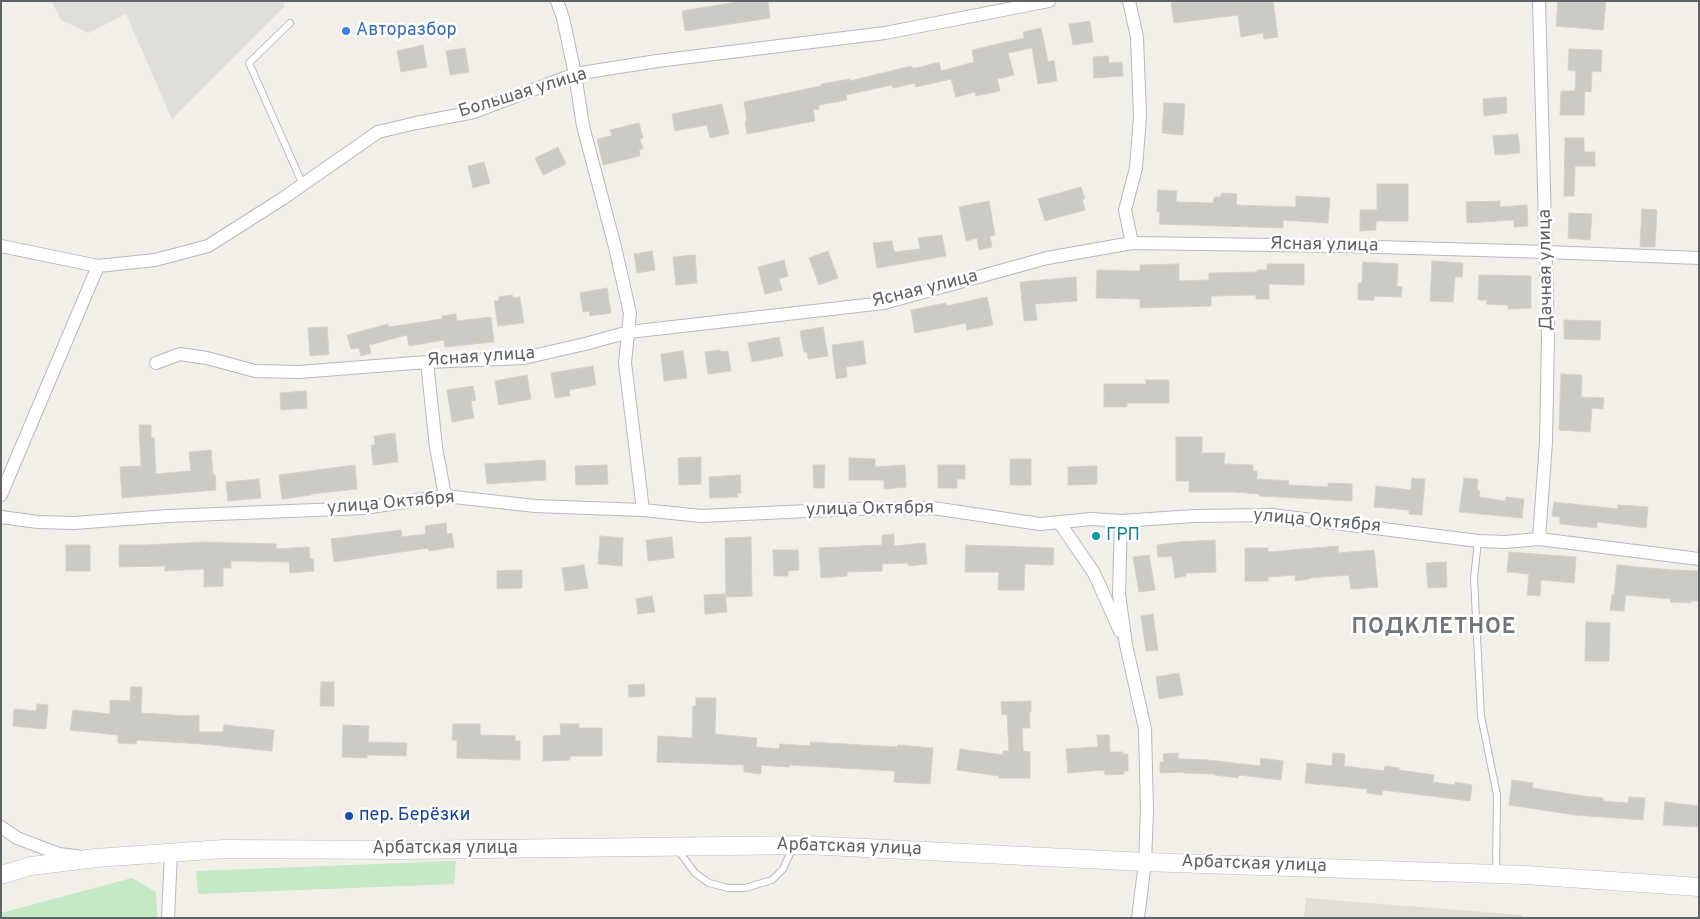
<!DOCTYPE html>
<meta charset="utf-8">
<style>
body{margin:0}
#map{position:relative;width:1700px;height:919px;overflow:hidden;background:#f1efe8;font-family:Overpass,sans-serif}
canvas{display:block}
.frame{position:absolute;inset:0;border:2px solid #5f6368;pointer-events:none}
</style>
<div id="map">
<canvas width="1700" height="919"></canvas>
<div class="frame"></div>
</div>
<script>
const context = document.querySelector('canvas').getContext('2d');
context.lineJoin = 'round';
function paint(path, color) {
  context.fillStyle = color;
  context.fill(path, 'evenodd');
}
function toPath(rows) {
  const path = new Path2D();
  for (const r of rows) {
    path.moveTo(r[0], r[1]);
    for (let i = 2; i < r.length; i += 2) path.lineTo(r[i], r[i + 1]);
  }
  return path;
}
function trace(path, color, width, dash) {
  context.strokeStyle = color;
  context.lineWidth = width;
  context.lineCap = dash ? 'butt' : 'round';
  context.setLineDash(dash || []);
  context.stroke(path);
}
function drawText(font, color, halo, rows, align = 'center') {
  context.font = font + ' Overpass,sans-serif';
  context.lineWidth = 5;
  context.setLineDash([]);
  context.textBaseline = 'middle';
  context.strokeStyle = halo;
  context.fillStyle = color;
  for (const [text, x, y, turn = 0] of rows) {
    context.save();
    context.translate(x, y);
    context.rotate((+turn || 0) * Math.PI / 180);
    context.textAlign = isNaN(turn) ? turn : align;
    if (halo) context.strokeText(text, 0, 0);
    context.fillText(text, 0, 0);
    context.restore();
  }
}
paint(toPath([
 [52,1,282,1,285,6,172,119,126,14,89,33,61,20]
]), '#e0deda');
paint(toPath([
 [1306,898,1522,915,1522,918,1304,918]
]), '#e1ded6');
paint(toPath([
 [456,861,454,884,198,894,196,871],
 [132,878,156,892,157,918,1,918,1,913]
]), '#c5e8c5');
const building = toPath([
 [736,1,768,1,770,18,685,31,682,11,736,2,736,1],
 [1184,1,1273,1,1278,37,1264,39,1263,33,1241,37,1238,15,1174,23,1171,3,1184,1],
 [1558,1,1606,1,1603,30,1556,26,1558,1],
 [1090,21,1093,42,1073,45,1069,24,1090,21],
 [1041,28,1048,62,1054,60,1057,81,1038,84,1032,48,1008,53,1014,75,997,79,1000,91,976,96,975,92,956,97,951,79,916,87,915,83,893,88,892,85,846,95,847,100,819,105,819,109,813,110,815,121,747,134,745,121,747,121,744,102,821,86,821,84,850,79,850,81,911,66,912,68,917,68,939,62,941,71,974,62,972,50,1024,38,1023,32,1041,28],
 [423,45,427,67,401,72,397,51,423,45],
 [465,48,469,72,450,75,446,51,465,48],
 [1569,49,1602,50,1601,72,1592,71,1591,92,1585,91,1584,115,1560,115,1561,91,1579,91,1575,91,1576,71,1568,70,1569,49],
 [1108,56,1109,63,1122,62,1123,76,1094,78,1093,57,1108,56],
 [1506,97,1507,113,1484,116,1483,99,1506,97],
 [1164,103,1185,104,1183,135,1162,133,1164,103],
 [722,104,729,134,710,138,707,125,675,131,672,114,722,104],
 [639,123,643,138,640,139,643,149,639,150,640,156,603,165,597,139,612,136,610,130,639,123],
 [1518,134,1520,153,1495,155,1493,136,1518,134],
 [1565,138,1584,138,1584,152,1595,152,1595,166,1575,166,1574,196,1564,196,1565,138],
 [558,147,566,164,543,175,535,158,558,147],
 [484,162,490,183,473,188,468,166,484,162],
 [1377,184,1408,184,1408,221,1376,221,1376,230,1360,231,1360,210,1377,210,1377,184],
 [1081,187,1085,199,1082,199,1085,210,1045,221,1038,199,1081,187],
 [1158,190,1177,191,1176,202,1213,203,1214,197,1221,197,1221,193,1237,194,1236,205,1296,207,1296,196,1330,198,1328,223,1283,220,1283,228,1159,224,1160,212,1157,211,1158,190],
 [989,201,995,235,990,236,992,247,979,250,977,238,966,241,959,207,989,201],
 [1500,201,1500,207,1527,205,1528,226,1514,227,1514,220,1467,223,1466,202,1500,201],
 [1642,209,1657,210,1655,247,1640,247,1642,209],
 [1569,213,1592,214,1590,240,1568,238,1569,213],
 [942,235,946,256,877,268,873,243,892,241,894,252,920,249,918,238,942,235],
 [652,251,655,270,637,273,634,254,652,251],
 [828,251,838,278,819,285,809,258,828,251],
 [695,255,697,283,676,285,673,257,695,255],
 [784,260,788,276,779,279,782,290,765,294,758,267,784,260],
 [1432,261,1463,263,1462,277,1455,277,1453,302,1430,301,1432,261],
 [1363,262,1398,264,1397,286,1402,287,1401,297,1374,296,1374,300,1358,300,1358,283,1362,283,1363,262],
 [1179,264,1179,281,1209,280,1209,273,1257,272,1257,270,1267,270,1267,264,1304,264,1304,285,1269,284,1269,299,1256,299,1256,295,1211,296,1211,306,1140,308,1140,299,1096,298,1097,270,1140,271,1140,265,1179,264],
 [1479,275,1531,276,1531,308,1508,309,1508,305,1486,304,1487,300,1478,300,1479,275],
 [1076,277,1077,301,1035,304,1037,320,1024,321,1020,282,1076,277],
 [607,288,611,313,590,316,589,311,583,312,580,293,607,288],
 [512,295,513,298,520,297,524,323,498,326,494,301,499,301,499,297,512,295],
 [987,297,993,325,967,330,966,323,915,333,911,310,946,303,947,306,987,297],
 [456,314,457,321,491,317,494,342,445,347,444,340,409,346,407,335,369,345,371,353,361,356,359,348,351,349,347,335,388,324,389,327,442,319,442,316,456,314],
 [1564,320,1601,321,1600,340,1564,339,1564,320],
 [327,327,329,354,310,356,308,328,327,327],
 [823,327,828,356,808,359,807,352,804,352,800,331,823,327],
 [779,337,783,356,752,362,748,343,779,337],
 [863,341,866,364,846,367,847,377,836,379,832,345,863,341],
 [720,350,720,352,728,351,731,371,708,374,705,352,720,350],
 [683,351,687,378,664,381,661,354,683,351],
 [593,366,596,385,569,390,570,396,555,398,551,373,593,366],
 [1561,374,1582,375,1581,397,1604,398,1603,409,1592,408,1590,432,1559,430,1561,374],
 [527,375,531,399,499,405,495,381,527,375],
 [1146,380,1169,380,1169,403,1127,403,1127,407,1104,407,1104,384,1146,384,1146,380],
 [473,386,476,400,471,401,474,418,452,422,447,390,473,386],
 [306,391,307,408,281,410,280,393,306,391],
 [139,425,151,425,151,438,154,438,156,474,191,471,189,452,211,450,213,475,215,474,216,490,122,498,120,467,141,466,139,425],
 [395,433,398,462,373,465,371,445,375,445,374,436,395,433],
 [1176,437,1202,437,1202,453,1225,453,1224,464,1253,465,1253,471,1257,471,1257,479,1289,481,1288,485,1328,487,1328,483,1352,484,1352,501,1259,496,1259,494,1234,492,1189,492,1189,481,1176,481,1176,437],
 [701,457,701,484,679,485,678,458,701,457],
 [849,458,875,459,875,467,905,465,906,487,884,489,884,480,849,480,849,458],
 [1010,459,1031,459,1031,485,1010,485,1010,459],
 [545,460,546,480,487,484,485,464,545,460],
 [355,465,357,489,311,494,311,495,282,499,279,475,355,465],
 [607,465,608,484,576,485,575,466,607,465],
 [813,465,825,465,824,488,814,488,813,465],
 [938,465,965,465,965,479,957,479,957,488,938,488,938,465],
 [1097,466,1097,484,1068,485,1068,467,1097,466],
 [740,475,741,493,737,493,738,497,710,498,709,477,740,475],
 [1412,478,1425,479,1422,515,1409,514,1409,510,1374,507,1376,486,1411,490,1412,478],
 [1464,478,1478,479,1477,490,1480,491,1479,497,1505,501,1506,497,1524,499,1522,518,1459,512,1464,478],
 [259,479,261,498,228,501,226,482,259,479],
 [1554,502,1618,509,1618,505,1648,507,1646,528,1597,522,1597,528,1560,524,1560,517,1552,516,1554,502],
 [446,523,447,534,452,533,454,547,429,551,428,548,334,562,331,539,401,530,402,537,426,534,425,526,446,523],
 [894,534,894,546,925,543,927,564,909,566,908,563,882,564,882,571,847,572,847,576,821,578,819,548,882,545,882,535,894,534],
 [600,536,623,538,622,566,598,564,600,536],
 [672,537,674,558,648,561,646,540,672,537],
 [751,537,752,596,726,597,725,538,751,537],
 [1215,540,1216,572,1186,573,1186,576,1175,578,1172,556,1158,557,1157,545,1179,542,1215,540],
 [204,542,276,544,276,549,309,547,310,559,313,559,314,571,290,573,289,562,231,561,231,568,223,568,223,586,204,587,204,569,165,571,165,566,119,567,119,545,146,545,204,542],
 [66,545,90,545,90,571,66,571,66,545],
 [966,545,1054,548,1053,565,1025,564,1024,590,998,590,999,572,965,572,966,545],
 [1338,546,1338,553,1374,550,1378,587,1351,589,1349,575,1309,578,1309,579,1295,581,1295,575,1268,577,1268,581,1245,581,1245,548,1268,548,1268,552,1338,546],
 [773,550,798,550,799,570,788,571,788,576,774,576,773,550],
 [1509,552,1576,557,1574,583,1541,580,1540,596,1527,595,1529,574,1507,572,1509,552],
 [1149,555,1155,590,1139,592,1133,557,1149,555],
 [1446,562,1447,587,1428,588,1426,563,1446,562],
 [584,565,588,588,565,591,562,568,584,565],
 [1617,565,1672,570,1699,571,1699,601,1691,601,1691,603,1670,602,1671,599,1626,595,1624,611,1610,610,1612,595,1614,595,1617,565],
 [522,570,522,588,497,589,497,571,522,570],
 [725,594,727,612,705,614,704,595,725,594],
 [652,596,655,612,638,614,636,599,652,596],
 [1153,614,1158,650,1146,651,1141,616,1153,614],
 [1586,622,1610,623,1609,661,1585,661,1586,622],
 [1179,673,1183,695,1159,699,1156,677,1179,673],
 [321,682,334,682,334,706,320,706,321,682],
 [644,684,645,696,629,697,628,685,644,684],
 [131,687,142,687,141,713,188,716,199,715,199,732,223,732,224,725,274,730,272,751,202,744,137,740,136,744,118,743,118,735,70,730,73,710,110,714,110,700,130,701,131,687],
 [696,698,716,698,715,734,757,738,756,747,779,749,780,744,810,746,810,742,897,747,898,745,933,748,930,784,894,782,895,771,790,765,789,767,761,765,761,774,744,772,744,765,657,762,658,736,692,738,693,706,696,706,696,698],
 [1031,701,1031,712,1029,712,1030,728,1022,728,1023,751,1030,752,1030,778,999,778,999,776,957,770,960,749,1003,755,1003,751,1009,751,1007,714,1002,715,1001,702,1031,701],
 [37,704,48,705,46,729,13,726,14,709,36,711,37,704],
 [453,724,480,724,480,735,515,736,515,741,520,741,520,760,457,758,457,740,452,740,453,724],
 [560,724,579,724,579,728,602,728,602,756,570,756,570,760,543,761,543,736,561,735,560,724],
 [343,725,369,726,368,742,407,743,406,756,367,755,367,758,342,757,343,725],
 [1097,735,1109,735,1110,752,1123,752,1123,754,1128,754,1128,771,1123,771,1124,774,1105,775,1104,770,1068,773,1066,749,1098,747,1097,735],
 [1178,753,1178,759,1208,760,1260,766,1261,758,1283,761,1281,780,1239,775,1238,778,1215,775,1215,774,1184,773,1184,772,1160,773,1160,762,1164,762,1163,754,1178,753],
 [1333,753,1345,754,1344,766,1384,771,1385,766,1399,768,1399,770,1434,775,1433,782,1455,785,1455,782,1472,785,1470,801,1383,790,1382,795,1367,793,1367,789,1305,783,1307,763,1332,766,1333,753],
 [1512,780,1533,783,1532,788,1583,796,1603,798,1603,801,1628,803,1629,797,1645,798,1643,820,1575,815,1509,805,1512,780],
 [1665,802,1699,806,1699,827,1663,825,1665,802]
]);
paint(building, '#cccac5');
trace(building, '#d6d1c6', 1);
const service = toPath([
 [290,23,249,63,303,185],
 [1478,541,1474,578,1481,716,1497,795,1496,872],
 [678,850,695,873,709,883,728,888,745,888,772,880,783,869,793,847]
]);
const minor = toPath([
 [557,1,563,18,575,74,583,126,615,247,630,313,625,363,643,510],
 [1129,1,1137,37,1140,117,1136,168,1125,210,1132,243],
 [1,246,98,266,155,260,208,246,282,199,378,132,416,123,474,112,575,74,657,61,885,33,1049,1],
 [427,362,436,447,445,496],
 [156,363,180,354,207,358,255,371,299,372,427,362,524,358,585,344,629,332,884,303,1047,258,1132,243,1344,246,1547,252,1699,258],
 [1,495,98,266],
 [1,517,38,522,74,523,168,516,364,508,445,496,535,506,643,510,701,516,851,509,933,508,1040,524,1091,519,1121,521,1194,516,1272,515,1478,541,1505,542,1539,539,1699,559],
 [1121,521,1119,594,1126,645,1145,729,1147,811,1145,862,1138,918],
 [1059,522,1094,573,1120,631],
 [1539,539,1546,442,1548,337,1539,1],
 [1,827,17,838,59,854,76,856],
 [168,918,171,853]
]);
const secondary = toPath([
 [1,875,31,866,96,858,224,849,404,850,806,845,1145,862,1525,875,1699,887]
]);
trace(service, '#b5b8bc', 8);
trace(minor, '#b5b8bc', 14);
trace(secondary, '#b6babf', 19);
trace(service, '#fff', 6);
trace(minor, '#fff', 12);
trace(secondary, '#fff', 18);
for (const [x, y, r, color] of [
 [346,31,5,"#3f7fe0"],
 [1096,536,5,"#0f9aa8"],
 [349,816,5,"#1a4fb4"]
]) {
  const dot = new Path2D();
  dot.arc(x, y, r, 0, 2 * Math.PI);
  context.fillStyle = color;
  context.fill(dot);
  trace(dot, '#fff', 2);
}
drawText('18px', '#366cbe', '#fff', [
 ["Авторазбор",356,31]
], 'left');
drawText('18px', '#5f6368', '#fff', [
 ["Большая улица",523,94,-17],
 ["Ясная улица",1324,246,1],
 ["Дачная улица",1547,270,-91],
 ["Ясная улица",925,290,-14],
 ["Ясная улица",481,358,-4],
 ["улица Октября",391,504,-5],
 ["улица Октября",870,510,-1],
 ["улица Октября",1317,522,5],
 ["Арбатская улица",849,848,2],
 ["Арбатская улица",445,849],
 ["Арбатская улица",1254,865,2]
]);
drawText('18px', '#0d838f', '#fff', [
 ["ГРП",1106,536]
], 'left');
drawText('18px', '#164399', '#fff', [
 ["пер. Берёзки",359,816]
], 'left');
context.letterSpacing = '1px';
drawText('bold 22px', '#70757a', '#fff', [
 ["ПОДКЛЕТНОЕ",1434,629]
]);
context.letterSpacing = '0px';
</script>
